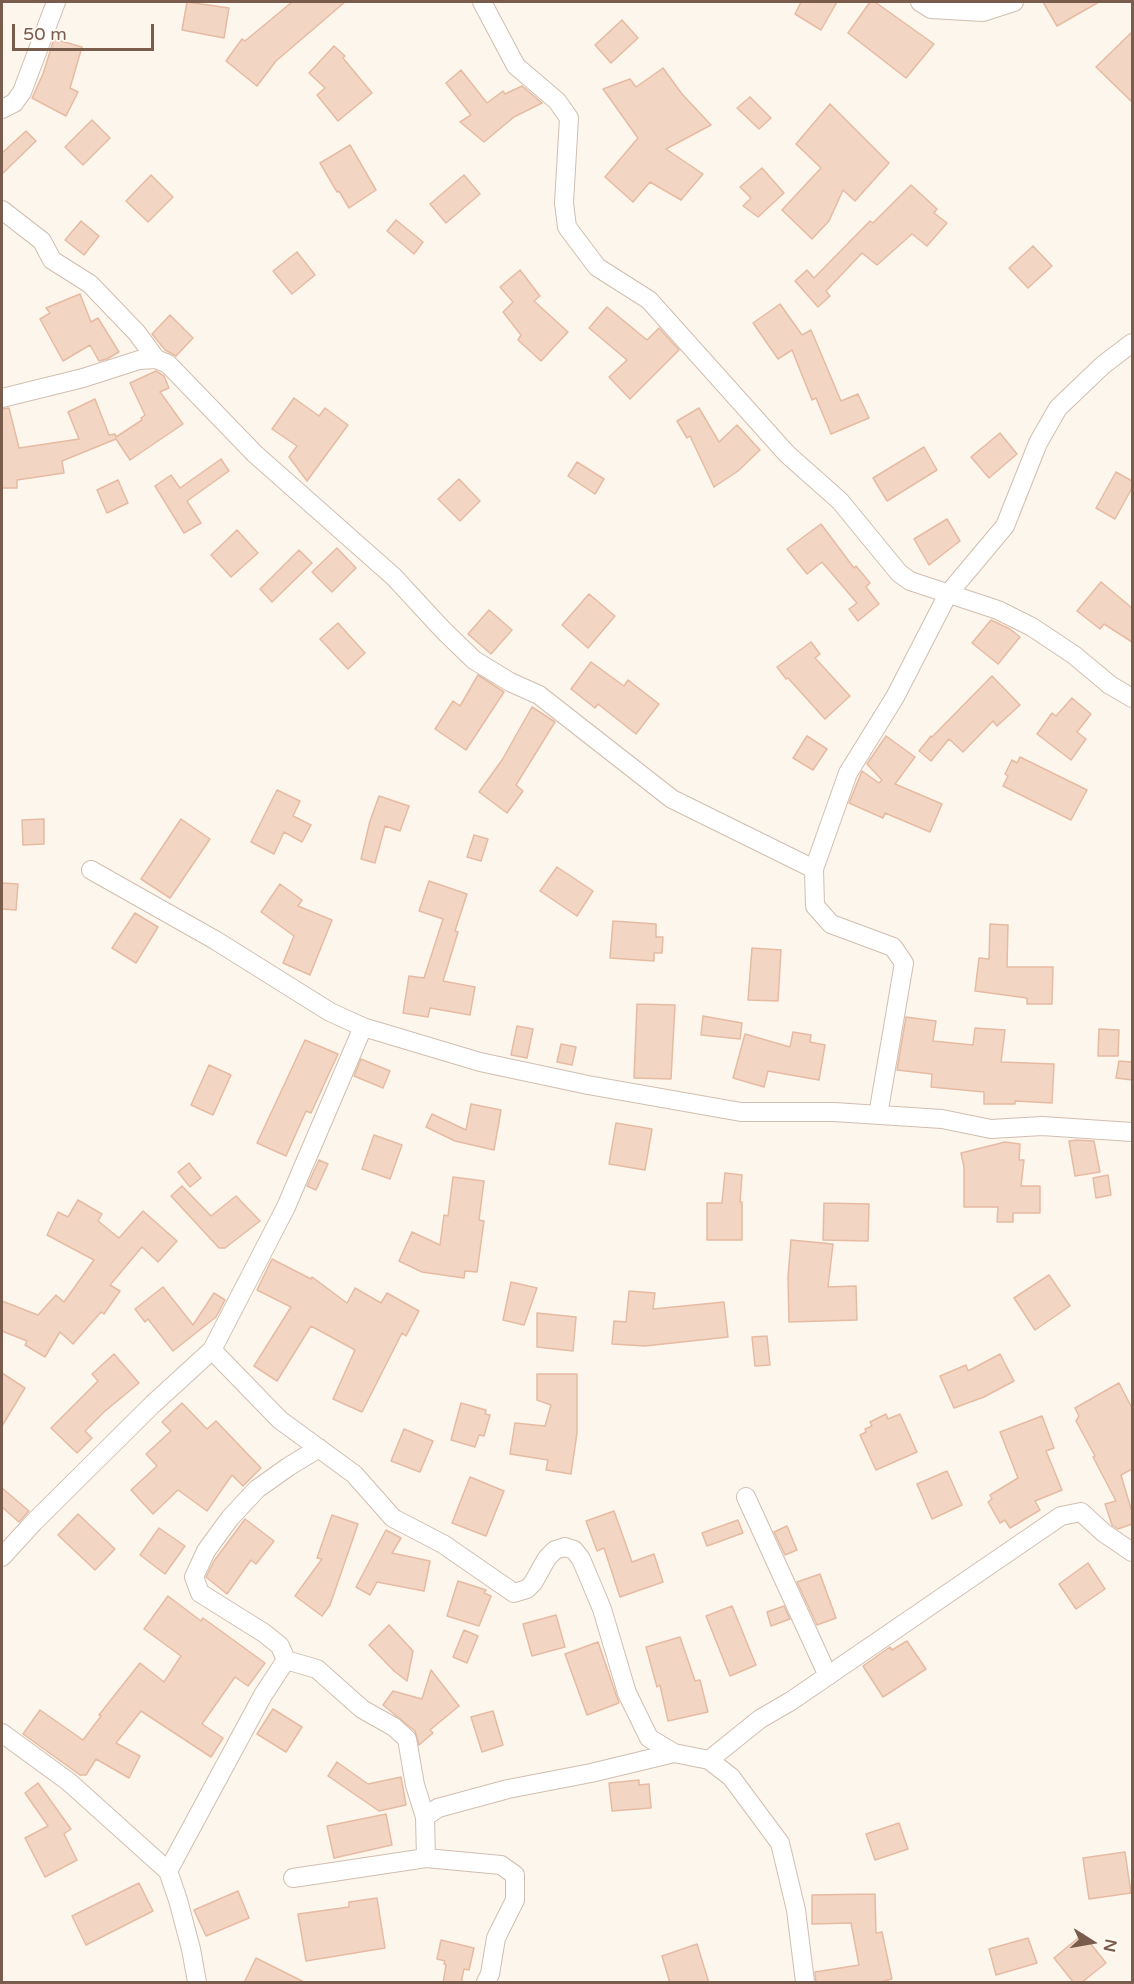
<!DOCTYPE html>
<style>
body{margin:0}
#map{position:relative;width:1134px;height:1984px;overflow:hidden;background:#fdf6ec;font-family:"Varela Round",sans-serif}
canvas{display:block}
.frame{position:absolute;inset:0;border:3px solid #7a5c4d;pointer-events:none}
.north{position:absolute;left:1062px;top:1912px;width:60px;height:60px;-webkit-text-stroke:4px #fffaf3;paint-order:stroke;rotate:101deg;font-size:16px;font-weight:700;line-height:24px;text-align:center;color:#7a5c4d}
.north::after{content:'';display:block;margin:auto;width:21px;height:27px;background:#7a5c4d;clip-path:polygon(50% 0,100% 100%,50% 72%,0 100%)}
.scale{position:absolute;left:12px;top:24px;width:142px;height:27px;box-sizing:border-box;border:3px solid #7a5c4d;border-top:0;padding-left:8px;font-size:18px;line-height:21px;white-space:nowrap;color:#7a5c4d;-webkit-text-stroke:4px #fffaf3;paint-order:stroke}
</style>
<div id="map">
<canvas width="1134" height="1984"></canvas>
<div class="frame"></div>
<div class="north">N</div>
<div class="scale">50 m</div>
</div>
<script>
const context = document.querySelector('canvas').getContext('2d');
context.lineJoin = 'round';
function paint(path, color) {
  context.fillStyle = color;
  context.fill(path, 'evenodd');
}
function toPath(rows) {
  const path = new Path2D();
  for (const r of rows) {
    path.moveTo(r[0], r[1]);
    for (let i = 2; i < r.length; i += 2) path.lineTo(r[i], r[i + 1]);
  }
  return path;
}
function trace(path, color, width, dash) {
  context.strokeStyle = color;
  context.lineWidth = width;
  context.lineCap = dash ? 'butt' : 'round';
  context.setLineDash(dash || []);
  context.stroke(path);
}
const building = toPath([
 [187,2,229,8,224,38,182,30,187,2],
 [292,2,345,2,276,61,257,86,226,61,242,39,245,41,292,2],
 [801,2,837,2,821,30,795,14,801,2],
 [870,2,875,2,934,44,906,78,848,33,870,2],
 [1043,2,1099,2,1057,26,1043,2],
 [622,20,638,38,611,63,595,45,622,20],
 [1132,32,1132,102,1096,67,1132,32],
 [54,39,82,47,70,88,78,92,66,116,32,98,43,74,54,39],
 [334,46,345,56,343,58,372,93,338,121,317,95,325,88,309,73,334,46],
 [663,68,682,94,711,125,666,149,703,174,681,200,650,182,633,202,605,177,638,138,603,89,630,79,636,87,663,68],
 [461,70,487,103,503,91,505,94,522,86,542,103,514,117,484,142,460,122,471,115,446,83,461,70],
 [750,97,771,118,759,129,737,108,750,97],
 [830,104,889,163,855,201,843,190,829,221,812,239,782,210,821,168,796,144,830,104],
 [92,120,110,138,83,165,65,147,92,120],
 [26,131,36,141,2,174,2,153,26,131],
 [350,145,376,190,349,208,339,191,337,192,320,163,350,145],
 [762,168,784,193,758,217,743,206,751,198,740,187,762,168],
 [151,175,173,197,148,222,126,201,151,175],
 [464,175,480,194,446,223,430,204,464,175],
 [911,185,937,209,934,213,947,223,927,246,912,234,877,265,862,253,826,291,830,296,818,307,795,281,807,270,814,278,870,221,873,223,911,185],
 [396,220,423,242,414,254,387,231,396,220],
 [81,221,99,236,84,255,65,240,81,221],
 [1033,246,1052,266,1028,288,1009,268,1033,246],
 [297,252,315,275,292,294,273,271,297,252],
 [520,270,540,296,534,301,568,332,541,361,518,340,521,335,503,312,513,302,500,287,520,270],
 [80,294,91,322,98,318,119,352,107,359,99,361,90,345,63,361,40,319,50,313,46,308,80,294],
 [780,304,802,335,811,330,841,401,858,394,869,418,831,434,816,398,812,400,792,350,778,359,753,323,780,304],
 [607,307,647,340,659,328,679,350,630,399,609,377,627,360,589,328,607,307],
 [170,315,193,338,176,356,165,350,152,334,170,315],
 [156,371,164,376,169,388,160,392,183,424,130,460,116,439,62,461,64,473,17,480,17,488,2,488,2,409,9,408,19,448,79,439,68,412,95,399,109,435,115,434,116,437,142,420,141,418,145,415,130,383,156,371],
 [294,398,319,416,325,408,348,425,307,481,289,457,297,446,272,429,294,398],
 [699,408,719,442,737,425,760,450,738,471,714,487,690,436,687,438,677,421,699,408],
 [1000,433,1017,454,989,478,971,457,1000,433],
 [924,447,937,470,887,501,873,478,924,447],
 [221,459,229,471,187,501,201,523,184,533,155,486,171,475,180,488,221,459],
 [577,462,604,479,595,494,568,476,577,462],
 [1116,472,1132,481,1132,488,1115,519,1096,508,1116,472],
 [459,479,480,501,460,521,438,499,459,479],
 [118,480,128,503,107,513,97,490,118,480],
 [947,519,960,541,929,565,914,539,947,519],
 [821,524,854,568,856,566,870,583,866,587,879,604,858,621,849,609,857,603,822,562,807,574,787,549,821,524],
 [237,530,258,553,231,577,211,555,237,530],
 [337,548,356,568,332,592,312,572,337,548],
 [299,550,312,563,272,602,260,589,299,550],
 [1101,582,1132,608,1132,642,1104,624,1100,629,1077,611,1101,582],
 [589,594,615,616,588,648,562,625,589,594],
 [489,610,512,630,491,654,468,634,489,610],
 [991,620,1010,629,1020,637,998,664,972,643,991,620],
 [338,623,365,653,348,669,320,639,338,623],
 [811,642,820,654,815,658,850,696,825,719,788,678,786,679,777,667,811,642],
 [591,662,624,686,628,680,659,704,636,734,598,704,595,708,571,689,591,662],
 [478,675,504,692,466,750,435,729,453,701,460,706,478,675],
 [992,676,1020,705,997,726,993,721,963,752,949,739,931,761,919,751,931,736,932,737,992,676],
 [1072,698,1091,714,1077,732,1086,739,1071,760,1037,734,1052,713,1056,716,1072,698],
 [532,707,555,722,516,785,523,791,507,813,479,792,502,760,532,707],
 [807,736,827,749,813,770,793,758,807,736],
 [886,736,915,757,895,784,942,804,930,832,885,813,883,818,849,803,862,771,879,783,882,780,867,764,886,736],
 [1020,757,1087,790,1071,820,1003,786,1008,776,1005,774,1012,760,1017,763,1020,757],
 [277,790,300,801,293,816,311,825,302,842,284,832,274,854,251,842,277,790],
 [379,796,409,806,400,831,385,826,375,863,361,859,370,821,379,796],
 [44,819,44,844,23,845,22,820,44,819],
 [181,819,210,839,170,898,141,879,181,819],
 [474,835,488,839,481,861,467,857,474,835],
 [557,867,593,891,577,916,540,891,557,867],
 [429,881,467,894,455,931,458,932,443,981,475,987,470,1015,430,1008,428,1017,403,1013,409,976,424,978,443,919,419,911,429,881],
 [2,883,18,884,16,910,2,909,2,883],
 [280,884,302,900,298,906,332,920,310,975,283,963,294,936,261,912,280,884],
 [135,913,158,927,136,963,112,948,135,913],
 [613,921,656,924,656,937,663,937,662,953,654,953,654,961,610,958,613,921],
 [990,924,1008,925,1007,967,1053,967,1052,1004,1027,1004,1027,998,975,991,979,958,989,959,990,924],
 [752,948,781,950,778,1001,748,1000,752,948],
 [637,1004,675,1005,671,1079,634,1078,637,1004],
 [703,1016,742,1023,740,1039,701,1035,703,1016],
 [906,1017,936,1021,933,1041,973,1045,975,1028,1005,1030,1001,1062,1054,1064,1052,1103,1015,1101,1015,1104,984,1104,984,1092,931,1087,932,1074,897,1070,906,1017],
 [517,1026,533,1029,527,1058,511,1055,517,1026],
 [1099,1029,1119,1030,1118,1056,1098,1056,1099,1029],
 [793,1032,811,1035,810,1042,825,1045,819,1080,768,1071,764,1087,733,1078,745,1034,790,1047,793,1032],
 [305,1040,338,1054,311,1113,306,1111,286,1156,257,1143,305,1040],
 [561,1044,576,1047,572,1065,557,1062,561,1044],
 [361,1059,390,1071,383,1088,354,1076,361,1059],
 [1119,1061,1132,1062,1132,1080,1116,1078,1119,1061],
 [209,1065,231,1075,213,1115,191,1105,209,1065],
 [471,1104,501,1110,494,1150,455,1141,426,1127,432,1114,466,1130,471,1104],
 [616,1123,652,1129,645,1170,609,1164,616,1123],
 [374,1135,402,1145,390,1179,362,1169,374,1135],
 [1077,1140,1094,1141,1100,1172,1075,1176,1069,1141,1077,1140],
 [1005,1142,1020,1144,1019,1160,1024,1160,1021,1186,1040,1186,1040,1213,1013,1213,1013,1222,997,1222,998,1207,964,1207,964,1167,961,1153,1005,1142],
 [319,1160,328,1164,316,1190,307,1186,319,1160],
 [189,1163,201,1178,190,1187,178,1172,189,1163],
 [725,1173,742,1175,740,1202,742,1202,742,1240,707,1240,707,1203,722,1203,725,1173],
 [1108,1175,1111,1195,1096,1198,1093,1178,1108,1175],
 [453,1177,484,1181,479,1220,484,1221,477,1272,465,1271,464,1278,422,1272,399,1261,412,1232,440,1245,444,1215,448,1216,453,1177],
 [182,1186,211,1216,236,1196,260,1221,225,1248,219,1248,171,1196,182,1186],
 [78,1200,102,1214,98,1221,119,1238,143,1211,177,1241,158,1262,142,1247,110,1285,120,1291,104,1314,101,1312,73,1344,60,1332,45,1357,25,1345,27,1341,2,1331,2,1301,38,1315,56,1295,64,1302,94,1260,47,1235,58,1212,68,1217,78,1200],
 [824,1203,869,1204,868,1241,823,1240,824,1203],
 [791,1240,833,1244,828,1287,856,1286,857,1320,789,1322,788,1277,791,1240],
 [272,1259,311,1279,312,1277,347,1303,355,1288,381,1303,387,1293,419,1311,406,1336,402,1333,362,1412,333,1399,355,1350,311,1326,277,1381,254,1366,291,1307,257,1290,272,1259],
 [1049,1275,1070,1306,1035,1330,1014,1298,1049,1275],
 [511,1282,537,1288,524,1325,503,1320,511,1282],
 [163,1287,193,1325,214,1293,225,1300,216,1317,173,1351,148,1319,145,1322,135,1309,163,1287],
 [629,1291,655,1293,653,1309,724,1302,728,1337,645,1346,612,1344,614,1321,626,1322,629,1291],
 [537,1313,576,1317,573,1351,537,1347,537,1313],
 [767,1336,770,1365,755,1366,752,1337,767,1336],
 [114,1354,139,1383,104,1412,85,1431,92,1438,77,1453,51,1428,98,1381,92,1374,114,1354],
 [1000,1354,1014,1381,984,1397,954,1408,940,1376,966,1365,968,1371,1000,1354],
 [2,1373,25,1388,2,1426,2,1373],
 [537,1374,577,1374,577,1433,571,1474,546,1470,548,1460,510,1454,515,1423,545,1426,551,1405,537,1400,537,1374],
 [1119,1383,1132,1408,1132,1469,1121,1475,1132,1512,1132,1524,1118,1529,1112,1525,1105,1504,1116,1501,1093,1457,1095,1456,1076,1421,1079,1416,1075,1408,1119,1383],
 [182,1403,207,1429,216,1421,261,1468,243,1486,232,1475,207,1511,178,1490,153,1514,131,1490,157,1466,146,1454,171,1431,162,1422,182,1403],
 [461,1403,486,1410,485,1414,490,1415,484,1436,479,1435,475,1447,451,1440,461,1403],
 [886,1414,888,1419,900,1414,917,1452,876,1470,860,1435,866,1432,865,1429,872,1426,870,1422,886,1414],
 [1042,1416,1054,1448,1046,1451,1062,1490,1035,1501,1040,1510,1010,1528,1005,1520,1000,1523,988,1502,992,1499,990,1495,1018,1478,1000,1432,1042,1416],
 [404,1429,433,1441,420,1472,391,1461,404,1429],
 [947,1471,962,1505,932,1519,917,1484,947,1471],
 [470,1477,504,1491,486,1536,452,1523,470,1477],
 [2,1488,29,1511,19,1522,2,1507,2,1488],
 [614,1511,632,1562,654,1554,663,1582,620,1597,604,1548,597,1551,586,1521,614,1511],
 [78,1514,115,1549,95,1570,58,1535,78,1514],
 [332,1515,358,1524,330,1605,322,1616,295,1596,322,1559,317,1558,332,1515],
 [245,1519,274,1541,256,1564,251,1560,227,1594,206,1577,214,1561,245,1519],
 [738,1520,743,1533,707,1546,702,1533,738,1520],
 [787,1526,797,1550,785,1555,774,1532,787,1526],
 [159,1528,185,1546,165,1574,140,1555,159,1528],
 [386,1530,401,1538,392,1553,430,1561,424,1591,377,1582,370,1595,356,1587,386,1530],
 [1088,1563,1105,1589,1076,1609,1059,1584,1088,1563],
 [820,1574,836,1618,817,1625,797,1582,820,1574],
 [458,1581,486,1590,484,1593,491,1596,479,1626,447,1616,458,1581],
 [168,1596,201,1621,203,1618,265,1663,248,1686,235,1677,202,1724,223,1738,211,1757,141,1711,116,1743,140,1756,129,1778,96,1759,86,1775,80,1775,23,1734,40,1710,83,1740,101,1716,99,1715,140,1663,164,1682,181,1656,144,1629,168,1596],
 [732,1606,756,1665,730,1676,706,1616,732,1606],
 [784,1606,790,1619,771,1626,767,1612,784,1606],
 [556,1615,565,1647,532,1656,523,1624,556,1615],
 [389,1625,413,1651,407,1681,394,1671,369,1645,389,1625],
 [464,1630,478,1636,467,1663,453,1657,464,1630],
 [680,1637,695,1681,700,1680,708,1712,668,1721,660,1685,657,1687,646,1647,680,1637],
 [907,1641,926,1669,883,1697,863,1666,890,1647,892,1650,907,1641],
 [598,1642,619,1703,587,1715,565,1654,598,1642],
 [431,1670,459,1706,430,1730,433,1733,419,1745,415,1731,383,1705,393,1691,422,1699,431,1670],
 [273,1709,302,1727,286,1752,257,1734,273,1709],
 [493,1711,503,1745,482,1752,471,1717,493,1711],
 [337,1762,368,1784,401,1777,406,1805,379,1811,328,1776,337,1762],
 [639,1780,639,1785,649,1784,651,1808,612,1811,609,1783,639,1780],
 [38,1783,71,1829,64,1834,77,1860,45,1877,25,1838,48,1826,25,1793,38,1783],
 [386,1814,392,1845,334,1858,327,1826,386,1814],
 [899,1823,908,1849,875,1860,866,1834,899,1823],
 [1125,1852,1131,1893,1089,1899,1083,1858,1125,1852],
 [139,1883,153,1911,86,1945,72,1916,139,1883],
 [238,1891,249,1918,206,1936,194,1910,238,1891],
 [875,1894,876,1933,882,1932,892,1979,876,1983,816,1983,815,1972,859,1965,851,1923,812,1924,812,1895,875,1894],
 [377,1898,385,1948,306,1961,298,1914,349,1907,349,1902,377,1898],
 [1083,1934,1106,1963,1081,1983,1074,1983,1054,1958,1083,1934],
 [1028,1938,1037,1963,996,1975,989,1949,1028,1938],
 [441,1940,474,1948,469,1970,464,1969,461,1983,443,1983,446,1965,444,1964,445,1961,437,1959,441,1940],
 [697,1944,709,1983,670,1983,662,1956,697,1944],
 [256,1958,306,1983,244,1983,256,1958]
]);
paint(building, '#f3d5c3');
trace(building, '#e6bba3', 1.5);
const minor = toPath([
 [482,2,516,66,557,101,569,118,564,203,567,227,597,267,649,300,787,454,840,501,899,573,910,581,998,610,1032,627,1074,655,1110,685,1132,698],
 [920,2,931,9,983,12,1014,2],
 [2,109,14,103,22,92,56,2],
 [2,210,42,241,52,260,90,284,137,333,156,359],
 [2,398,83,378,139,360,156,359,168,364,255,454,394,577,443,630,474,660,510,682,539,695,672,799,814,869],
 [91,870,215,940,330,1012,363,1027,480,1062,588,1085,741,1112,834,1112,942,1119,991,1129,1042,1126,1132,1132],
 [878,1115,904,963,893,947,831,924,815,906,814,869,848,773,895,697,948,594,1005,526,1038,443,1058,408,1103,365,1132,343],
 [212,1350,286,1207,363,1027],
 [746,1497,828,1676],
 [2,1557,34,1522,153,1404,212,1350,280,1420,354,1474,393,1518,443,1544,514,1593,527,1589,533,1583,547,1558,555,1550,565,1547,574,1550,581,1559,602,1609,627,1693,649,1738,674,1753,709,1760,731,1777,780,1843,796,1910,805,1982],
 [286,1660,317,1669,362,1709,394,1727,407,1739,415,1785,425,1817],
 [2,1733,69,1782,168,1871,178,1900,191,1949,197,1982],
 [709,1760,760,1719,791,1701,1061,1516,1081,1512,1104,1533,1132,1552],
 [426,1858,425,1817,438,1808,508,1789,591,1773,674,1753],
 [168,1871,263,1695,286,1660,280,1646,264,1633,200,1593,194,1577,206,1551,230,1518,257,1489,288,1467,319,1448],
 [293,1878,426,1858,501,1865,515,1875,515,1900,496,1938,490,1974,486,1982]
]);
trace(minor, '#d1beb0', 20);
trace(minor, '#fff', 18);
</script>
